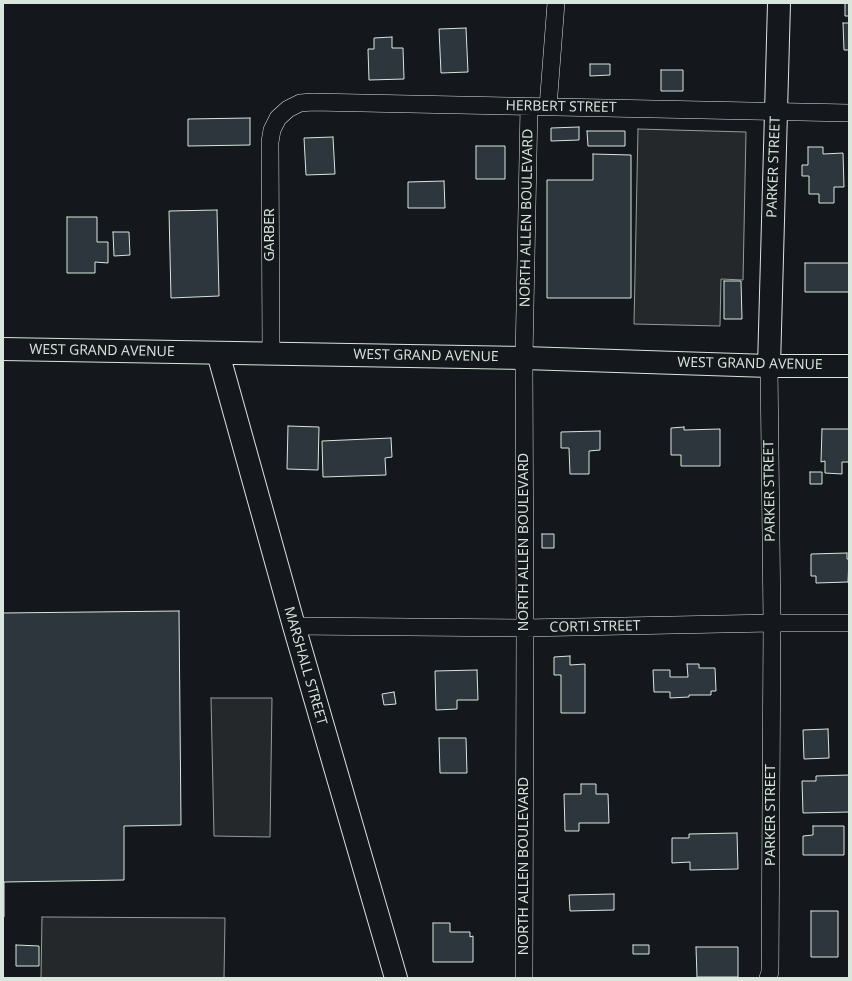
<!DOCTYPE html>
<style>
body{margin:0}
#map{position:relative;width:852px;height:981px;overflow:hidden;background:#14181c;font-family:"Open Sans",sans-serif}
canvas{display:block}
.frame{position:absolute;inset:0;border:4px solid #d8e6dc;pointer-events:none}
</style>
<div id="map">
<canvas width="852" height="981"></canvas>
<div class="frame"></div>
</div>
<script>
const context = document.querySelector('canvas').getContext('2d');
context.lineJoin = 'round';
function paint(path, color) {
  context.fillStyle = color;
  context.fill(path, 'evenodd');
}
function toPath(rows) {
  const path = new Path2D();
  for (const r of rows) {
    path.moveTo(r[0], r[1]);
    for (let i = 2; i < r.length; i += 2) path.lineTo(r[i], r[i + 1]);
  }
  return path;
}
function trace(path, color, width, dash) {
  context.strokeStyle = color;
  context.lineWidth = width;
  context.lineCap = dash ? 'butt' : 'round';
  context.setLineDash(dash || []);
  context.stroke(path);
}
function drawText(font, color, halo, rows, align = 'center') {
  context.font = font + ' "Open Sans",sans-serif';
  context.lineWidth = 3;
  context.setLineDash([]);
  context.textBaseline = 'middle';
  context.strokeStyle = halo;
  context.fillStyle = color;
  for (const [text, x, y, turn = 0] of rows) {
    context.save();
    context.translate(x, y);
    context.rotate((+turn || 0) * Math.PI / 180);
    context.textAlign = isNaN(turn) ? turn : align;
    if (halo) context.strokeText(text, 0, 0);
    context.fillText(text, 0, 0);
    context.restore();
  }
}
const parking = toPath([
 [638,129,746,132,743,280,721,279,720,326,634,324,638,129],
 [211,698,272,698,270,837,214,836,211,698],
 [42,917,225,918,224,978,41,978,42,917]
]);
paint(parking, '#24282b');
trace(parking, '#939e99', 1);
const building = toPath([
 [845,3,849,3,849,16,845,16,845,3],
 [843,23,849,23,849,50,844,50,843,23],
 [466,28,468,72,441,73,439,29,466,28],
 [392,37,392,48,403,48,404,79,369,80,368,49,374,49,374,38,392,37],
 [590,64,610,64,610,75,590,76,590,64],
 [661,70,683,70,683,91,661,91,661,70],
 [250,118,250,145,188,146,188,119,250,118],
 [579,127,579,140,551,141,551,128,579,127],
 [587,131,625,131,625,146,588,146,587,131],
 [333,137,335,174,306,175,304,138,333,137],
 [476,146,505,146,505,179,476,179,476,146],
 [808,147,823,147,823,154,843,153,844,187,834,187,834,203,819,203,819,194,809,194,809,176,802,176,802,165,808,165,808,147],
 [593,154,631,155,631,298,547,298,547,180,593,180,593,154],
 [444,181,445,208,408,208,408,182,444,181],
 [217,210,219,296,171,298,169,211,217,210],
 [67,217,97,217,97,242,108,242,108,263,95,262,95,273,67,273,67,217],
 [113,232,129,232,130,255,114,256,113,232],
 [805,263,849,263,849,292,805,292,805,263],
 [724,281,741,281,742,319,724,319,724,281],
 [288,426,319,427,318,470,287,469,288,426],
 [684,427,684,430,720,429,720,466,681,466,681,455,671,455,671,428,684,427],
 [822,429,849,429,849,462,842,462,842,474,825,473,825,461,821,462,822,429],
 [600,431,600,450,589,451,589,474,570,474,569,448,561,448,561,432,600,431],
 [391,438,392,457,385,458,386,475,323,477,322,441,391,438],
 [810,472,822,472,822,484,810,484,810,472],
 [542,534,554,534,554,548,542,548,542,534],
 [847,553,847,559,849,559,848,582,816,583,816,576,811,576,811,554,847,553],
 [179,611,181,825,124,826,124,880,4,882,4,917,3,917,3,613,179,611],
 [570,656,570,665,585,664,585,713,561,713,561,675,554,675,554,657,570,656],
 [687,664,699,664,699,668,715,668,716,691,711,691,711,695,689,695,689,697,670,698,670,692,654,692,653,670,670,670,670,677,688,677,687,664],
 [477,670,478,700,457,700,457,709,436,710,435,671,477,670],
 [394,692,396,704,384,705,382,694,394,692],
 [828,729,829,758,804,759,803,730,828,729],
 [439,738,466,738,467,773,440,773,439,738],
 [849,775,849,812,803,813,802,781,816,781,816,776,849,775],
 [581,784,596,784,596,794,608,794,609,823,579,823,579,831,565,831,564,794,581,794,581,784],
 [813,826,844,826,844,855,803,855,803,836,813,835,813,826],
 [737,833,738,869,690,870,690,862,672,863,672,838,689,838,689,834,737,833],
 [614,894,614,910,570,911,569,895,614,894],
 [811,911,838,911,838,957,811,957,811,911],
 [433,923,450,923,450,932,470,932,470,937,473,936,473,962,433,962,433,923],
 [16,945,39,946,39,966,16,966,16,945],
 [633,945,649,945,649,954,633,954,633,945],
 [696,947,738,947,738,977,697,977,696,947]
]);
paint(building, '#2c363c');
trace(building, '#d8e6dc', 1);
const street = toPath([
 [548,107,556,3],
 [271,354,270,142,272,130,278,118,288,109,300,103,313,102,849,113],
 [294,626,525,628,772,623,849,623],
 [524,978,525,628,524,358,529,106],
 [768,978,770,972,772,623,769,366]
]);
const secondary = toPath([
 [218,353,294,626,396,978],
 [769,366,779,3]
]);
const highway = toPath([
 [3,349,524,358,769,366,849,366]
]);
trace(street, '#d8e6dc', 18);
trace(secondary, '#d8e6dc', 24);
trace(highway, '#d8e6dc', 24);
trace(street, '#14181c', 17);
trace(secondary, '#14181c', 22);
trace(highway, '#14181c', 22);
drawText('14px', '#d8e6dc', '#14181c', [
 ["HERBERT STREET",561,107,1],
 ["PARKER STREET",774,167,-88],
 ["NORTH ALLEN BOULEVARD",527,218,-89],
 ["GARBER",270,235,-90],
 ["WEST GRAND AVENUE",102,351,1],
 ["WEST GRAND AVENUE",426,356,1],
 ["WEST GRAND AVENUE",750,364,1],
 ["PARKER STREET",770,491,-91],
 ["NORTH ALLEN BOULEVARD",524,542,-90],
 ["CORTI STREET",595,627,-1],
 ["MARSHALL STREET",305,666,74],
 ["PARKER STREET",771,815,-90],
 ["NORTH ALLEN BOULEVARD",524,866,-90]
]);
</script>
